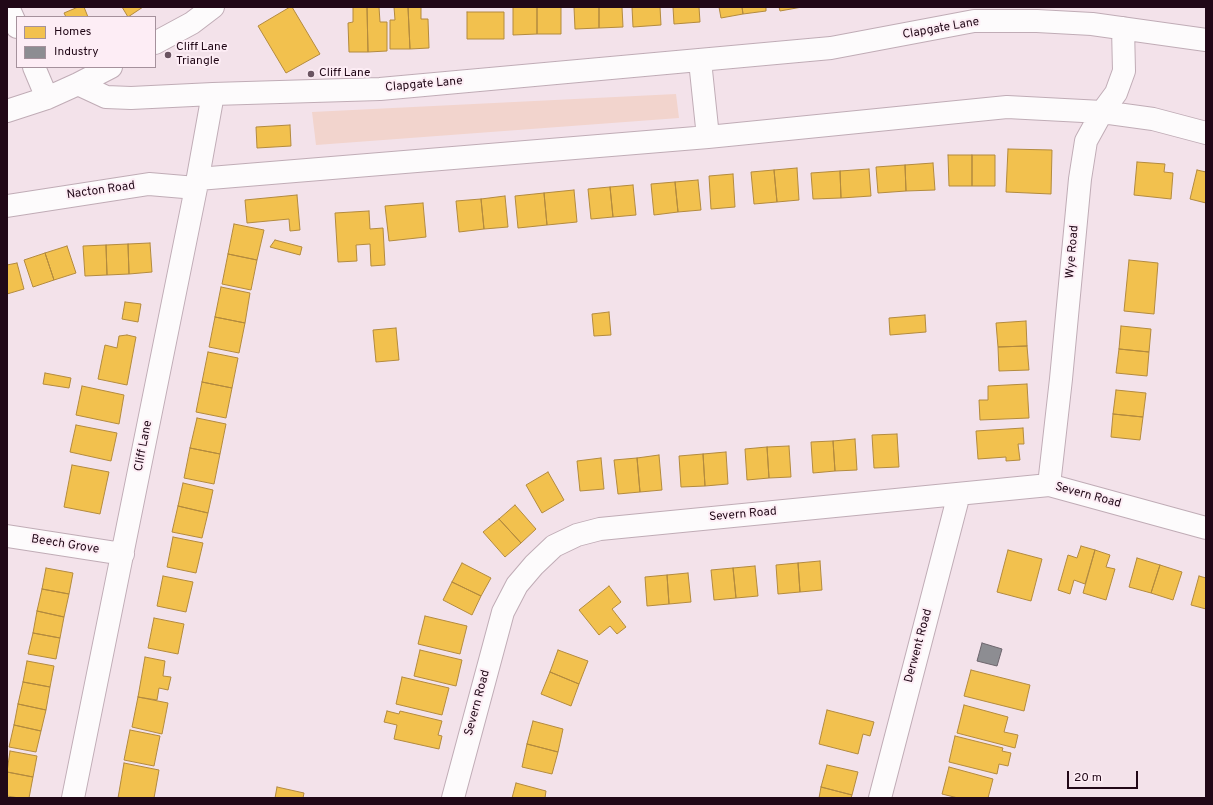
<!DOCTYPE html>
<style>
body{margin:0}
#map{position:relative;width:1213px;height:805px;overflow:hidden;background:#f3e2ea;font-family:Overpass,sans-serif}
canvas{display:block}
.frame{position:absolute;inset:0;border:8px solid #210817;pointer-events:none}
.legend{position:absolute;left:16px;top:16px;width:140px;height:52px;box-sizing:border-box;background:#fdedf5;border:1px solid #a5919c;margin:0;padding:5px 7px;list-style:none;font-size:12px;color:#210817}
.legend li{display:flex;align-items:center;gap:8px;height:20px}
.legend b{width:20px;border:1px solid #a5919c}
.scale{position:absolute;left:1067px;top:771px;width:71px;height:18px;box-sizing:border-box;border:2px solid #210817;border-top:0;padding-left:5px;font-size:12px;line-height:14px;white-space:nowrap;color:#210817;-webkit-text-stroke:3px #fdedf5;paint-order:stroke}
</style>
<div id="map">
<canvas width="1213" height="805"></canvas>
<div class="frame"></div>
<ul class="legend">
<li><b style="height:11px;background:#f2c14e"></b>Homes</li>
<li><b style="height:11px;background:#8d8d92"></b>Industry</li>
</ul>
<div class="scale">20 m</div>
</div>
<script>
const context = document.querySelector('canvas').getContext('2d');
context.lineJoin = 'round';
function paint(path, color) {
  context.fillStyle = color;
  context.fill(path, 'evenodd');
}
function toPath(rows) {
  const path = new Path2D();
  for (const r of rows) {
    path.moveTo(r[0], r[1]);
    for (let i = 2; i < r.length; i += 2) path.lineTo(r[i], r[i + 1]);
  }
  return path;
}
function trace(path, color, width, dash) {
  context.strokeStyle = color;
  context.lineWidth = width;
  context.lineCap = dash ? 'butt' : 'round';
  context.setLineDash(dash || []);
  context.stroke(path);
}
function drawText(font, color, halo, rows, align = 'center') {
  context.font = font + ' Overpass,sans-serif';
  context.lineWidth = 4;
  context.setLineDash([]);
  context.textBaseline = 'middle';
  context.strokeStyle = halo;
  context.fillStyle = color;
  for (const [text, x, y, turn = 0] of rows) {
    context.save();
    context.translate(x, y);
    context.rotate((+turn || 0) * Math.PI / 180);
    context.textAlign = isNaN(turn) ? turn : align;
    if (halo) context.strokeText(text, 0, 0);
    context.fillText(text, 0, 0);
    context.restore();
  }
}
paint(toPath([
 [676,94,679,118,316,145,312,112]
]), '#f2d4cd');
const homes = toPath([
 [78,7,84,7,88,17,66,17,64,13,78,7],
 [122,7,143,7,128,17,122,7],
 [290,7,292,7,320,54,286,73,258,26,290,7],
 [353,7,367,7,368,52,349,52,348,23,353,22,353,7],
 [367,7,379,7,380,22,387,22,387,51,368,52,367,7],
 [394,7,408,7,410,49,390,49,390,20,395,20,394,7],
 [408,7,421,7,421,19,428,19,429,48,410,49,408,7],
 [513,7,537,7,537,34,513,35,513,7],
 [537,7,561,7,561,34,537,34,537,7],
 [574,7,599,7,599,28,575,29,574,7],
 [599,7,622,7,623,27,599,28,599,7],
 [632,7,660,7,661,25,633,27,632,7],
 [673,7,699,7,700,22,674,24,673,7],
 [719,7,742,7,743,14,721,18,719,7],
 [742,7,766,7,766,11,743,14,742,7],
 [779,7,802,7,780,11,779,7],
 [467,12,504,12,504,39,467,39,467,12],
 [290,125,291,146,257,148,256,127,290,125],
 [1008,149,1052,150,1051,194,1006,192,1008,149],
 [948,155,972,155,972,186,949,186,948,155],
 [972,155,995,155,995,186,972,186,972,155],
 [1137,162,1165,164,1164,172,1173,173,1171,199,1134,195,1137,162],
 [933,163,935,190,906,191,905,165,933,163],
 [905,165,906,191,878,193,876,167,905,165],
 [797,168,799,200,777,202,774,170,797,168],
 [869,169,871,196,841,198,840,171,869,169],
 [774,170,777,202,754,204,751,172,774,170],
 [1197,170,1206,172,1206,203,1190,199,1197,170],
 [840,171,841,198,813,199,811,173,840,171],
 [733,174,735,207,711,209,709,176,733,174],
 [698,180,701,210,678,212,675,182,698,180],
 [675,182,678,212,654,215,651,184,675,182],
 [633,185,636,215,613,217,610,187,633,185],
 [610,187,613,217,591,219,588,189,610,187],
 [574,190,577,222,547,225,544,193,574,190],
 [544,193,547,225,518,228,515,196,544,193],
 [297,195,300,230,290,231,289,219,247,223,245,200,297,195],
 [505,196,508,227,484,229,481,199,505,196],
 [481,199,484,229,459,232,456,201,481,199],
 [423,203,426,237,389,241,385,206,423,203],
 [369,211,370,229,383,228,385,265,371,266,370,244,356,245,357,261,338,262,335,213,369,211],
 [234,224,264,230,257,260,228,254,234,224],
 [275,240,302,247,300,255,270,247,275,240],
 [150,243,152,272,129,274,128,244,150,243],
 [128,244,129,274,107,275,106,245,128,244],
 [106,245,107,275,85,276,83,246,106,245],
 [67,246,76,273,54,280,45,253,67,246],
 [45,253,54,280,33,287,24,260,45,253],
 [228,254,257,260,251,290,222,284,228,254],
 [1129,260,1158,263,1154,314,1124,311,1129,260],
 [17,263,24,289,7,294,7,265,17,263],
 [221,287,250,293,245,323,215,317,221,287],
 [125,302,141,304,138,322,122,319,125,302],
 [609,312,611,335,594,336,592,314,609,312],
 [925,315,926,332,890,335,889,318,925,315],
 [215,317,245,323,239,353,209,347,215,317],
 [1026,321,1027,346,998,347,996,323,1026,321],
 [1121,326,1151,329,1149,352,1119,349,1121,326],
 [396,328,399,360,376,362,373,330,396,328],
 [127,335,136,337,127,385,98,379,105,345,117,348,119,336,127,335],
 [1027,346,1029,370,999,371,998,347,1027,346],
 [1119,349,1149,352,1147,376,1116,373,1119,349],
 [208,352,238,358,232,388,202,382,208,352],
 [45,373,71,378,69,388,43,384,45,373],
 [202,382,232,388,226,418,196,412,202,382],
 [1027,384,1029,418,980,420,979,400,988,400,988,386,1027,384],
 [82,386,124,395,119,424,76,415,82,386],
 [1116,390,1146,393,1143,417,1113,414,1116,390],
 [1113,414,1143,417,1140,440,1111,437,1113,414],
 [197,418,226,424,220,454,190,448,197,418],
 [76,425,117,433,111,461,70,452,76,425],
 [1023,428,1024,444,1018,444,1020,460,1006,461,1006,457,978,459,976,431,1023,428],
 [897,434,899,467,874,468,872,435,897,434],
 [855,439,857,470,835,471,833,441,855,439],
 [833,441,835,471,813,473,811,442,833,441],
 [789,446,791,477,769,478,767,447,789,446],
 [767,447,769,478,747,480,745,449,767,447],
 [190,448,220,454,214,484,184,478,190,448],
 [726,452,728,484,705,486,703,454,726,452],
 [703,454,705,486,681,487,679,456,703,454],
 [659,455,662,490,640,492,637,458,659,455],
 [601,458,604,489,580,491,577,461,601,458],
 [637,458,640,492,618,494,614,460,637,458],
 [72,465,109,472,100,514,64,507,72,465],
 [548,472,564,500,542,513,526,485,548,472],
 [183,483,213,490,208,513,178,506,183,483],
 [515,505,536,529,521,543,499,519,515,505],
 [178,506,208,513,202,538,172,532,178,506],
 [499,519,521,543,505,557,483,532,499,519],
 [173,537,203,543,196,573,167,567,173,537],
 [1081,546,1095,550,1085,584,1074,580,1070,594,1058,590,1068,555,1077,558,1081,546],
 [1008,550,1042,559,1031,601,997,592,1008,550],
 [1095,550,1110,555,1106,567,1115,569,1106,600,1083,593,1095,550],
 [1137,558,1160,565,1151,593,1129,587,1137,558],
 [820,561,822,590,800,592,798,563,820,561],
 [462,563,491,578,481,596,452,582,462,563],
 [798,563,800,592,778,594,776,565,798,563],
 [1160,565,1182,572,1173,600,1151,593,1160,565],
 [755,566,758,596,736,598,733,568,755,566],
 [46,568,73,573,69,594,42,589,46,568],
 [733,568,736,598,714,600,711,570,733,568],
 [688,573,691,602,669,604,667,575,688,573],
 [667,575,669,604,647,606,645,577,667,575],
 [163,576,193,582,186,612,157,606,163,576],
 [1199,576,1206,578,1206,609,1191,605,1199,576],
 [452,582,481,596,472,615,443,600,452,582],
 [609,586,621,602,612,609,626,627,617,634,610,626,599,635,579,610,609,586],
 [42,589,69,594,64,617,37,611,42,589],
 [37,611,64,617,60,638,33,633,37,611],
 [425,616,467,626,460,654,418,644,425,616],
 [154,618,184,624,178,654,148,648,154,618],
 [33,633,60,638,56,659,28,654,33,633],
 [420,650,462,660,456,686,414,676,420,650],
 [558,650,588,661,579,684,550,672,558,650],
 [145,657,165,661,163,676,171,677,168,690,159,688,157,700,138,697,145,657],
 [27,661,54,666,50,687,23,682,27,661],
 [971,670,1030,685,1024,711,964,696,971,670],
 [550,672,579,684,571,706,541,694,550,672],
 [402,677,449,688,442,715,396,704,402,677],
 [23,682,50,687,46,710,18,704,23,682],
 [138,697,168,703,162,734,132,727,138,697],
 [18,704,46,710,41,731,14,725,18,704],
 [964,705,1008,717,1004,732,1018,735,1015,748,957,733,964,705],
 [827,710,874,722,870,736,863,734,858,754,819,744,827,710],
 [387,711,399,714,400,711,442,721,438,735,442,736,439,749,394,739,397,725,384,722,387,711],
 [533,721,563,729,558,752,527,744,533,721],
 [14,725,41,731,36,752,9,747,14,725],
 [130,730,160,736,154,766,124,760,130,730],
 [955,736,1003,748,1002,751,1011,753,1008,766,999,764,997,774,949,762,955,736],
 [527,744,558,752,552,774,522,767,527,744],
 [10,751,37,756,33,777,7,772,10,751],
 [124,763,159,770,154,798,118,798,124,763],
 [827,765,858,772,852,795,821,787,827,765],
 [949,767,993,779,988,798,958,798,942,794,949,767],
 [7,772,33,777,29,798,19,798,7,796,7,772],
 [516,783,546,791,545,798,512,798,516,783],
 [277,787,304,793,303,798,275,798,277,787],
 [821,787,852,795,851,798,819,798,821,787]
]);
paint(homes, '#f2c14e');
trace(homes, '#b38a3e', 1);
const industry = toPath([
 [982,643,1002,649,997,666,977,661,982,643]
]);
paint(industry, '#8d8d92');
trace(industry, '#6d656d', 1);
const minor = toPath([
 [8,7,17,27],
 [155,43,192,23,213,7],
 [700,61,708,137],
 [34,67,47,98],
 [78,84,106,97,131,98,213,94,380,89,831,48,974,21,1037,21,1092,24,1206,40],
 [7,111,47,98,78,84,111,67],
 [198,179,708,137,1007,107,1102,112,1153,119,1206,133],
 [7,206,149,184,196,188],
 [1049,485,1061,379,1080,179,1086,141,1102,112,1116,93,1124,71,1123,28],
 [7,536,123,554],
 [73,798,196,188,213,94],
 [453,798,503,612,517,585,534,565,554,546,577,535,600,529,1049,485,1206,528],
 [880,798,959,494]
]);
trace(minor, '#c0acb6', 24);
trace(minor, '#fdfbfc', 22);
for (const [x, y, r, color] of [
 [168,55,4,"#6a5461"],
 [311,74,4,"#6a5461"]
]) {
  const dot = new Path2D();
  dot.arc(x, y, r, 0, 2 * Math.PI);
  context.fillStyle = color;
  context.fill(dot);
  trace(dot, '#fdedf5', 1.5);
}
drawText('12px', '#210817', '#fdedf5', [
 ["Clapgate Lane",941,29,-10],
 ["Clapgate Lane",424,85,-5],
 ["Nacton Road",101,191,-8],
 ["Wye Road",1073,252,-85],
 ["Cliff Lane",144,446,-79],
 ["Severn Road",1088,496,15],
 ["Severn Road",743,515,-5],
 ["Beech Grove",65,545,9],
 ["Derwent Road",919,646,-75],
 ["Severn Road",478,703,-75]
]);
drawText('12px', '#210817', '#fdedf5', [
 ["Cliff Lane",176,48],
 ["Triangle",176,62],
 ["Cliff Lane",319,74]
], 'left');
</script>
